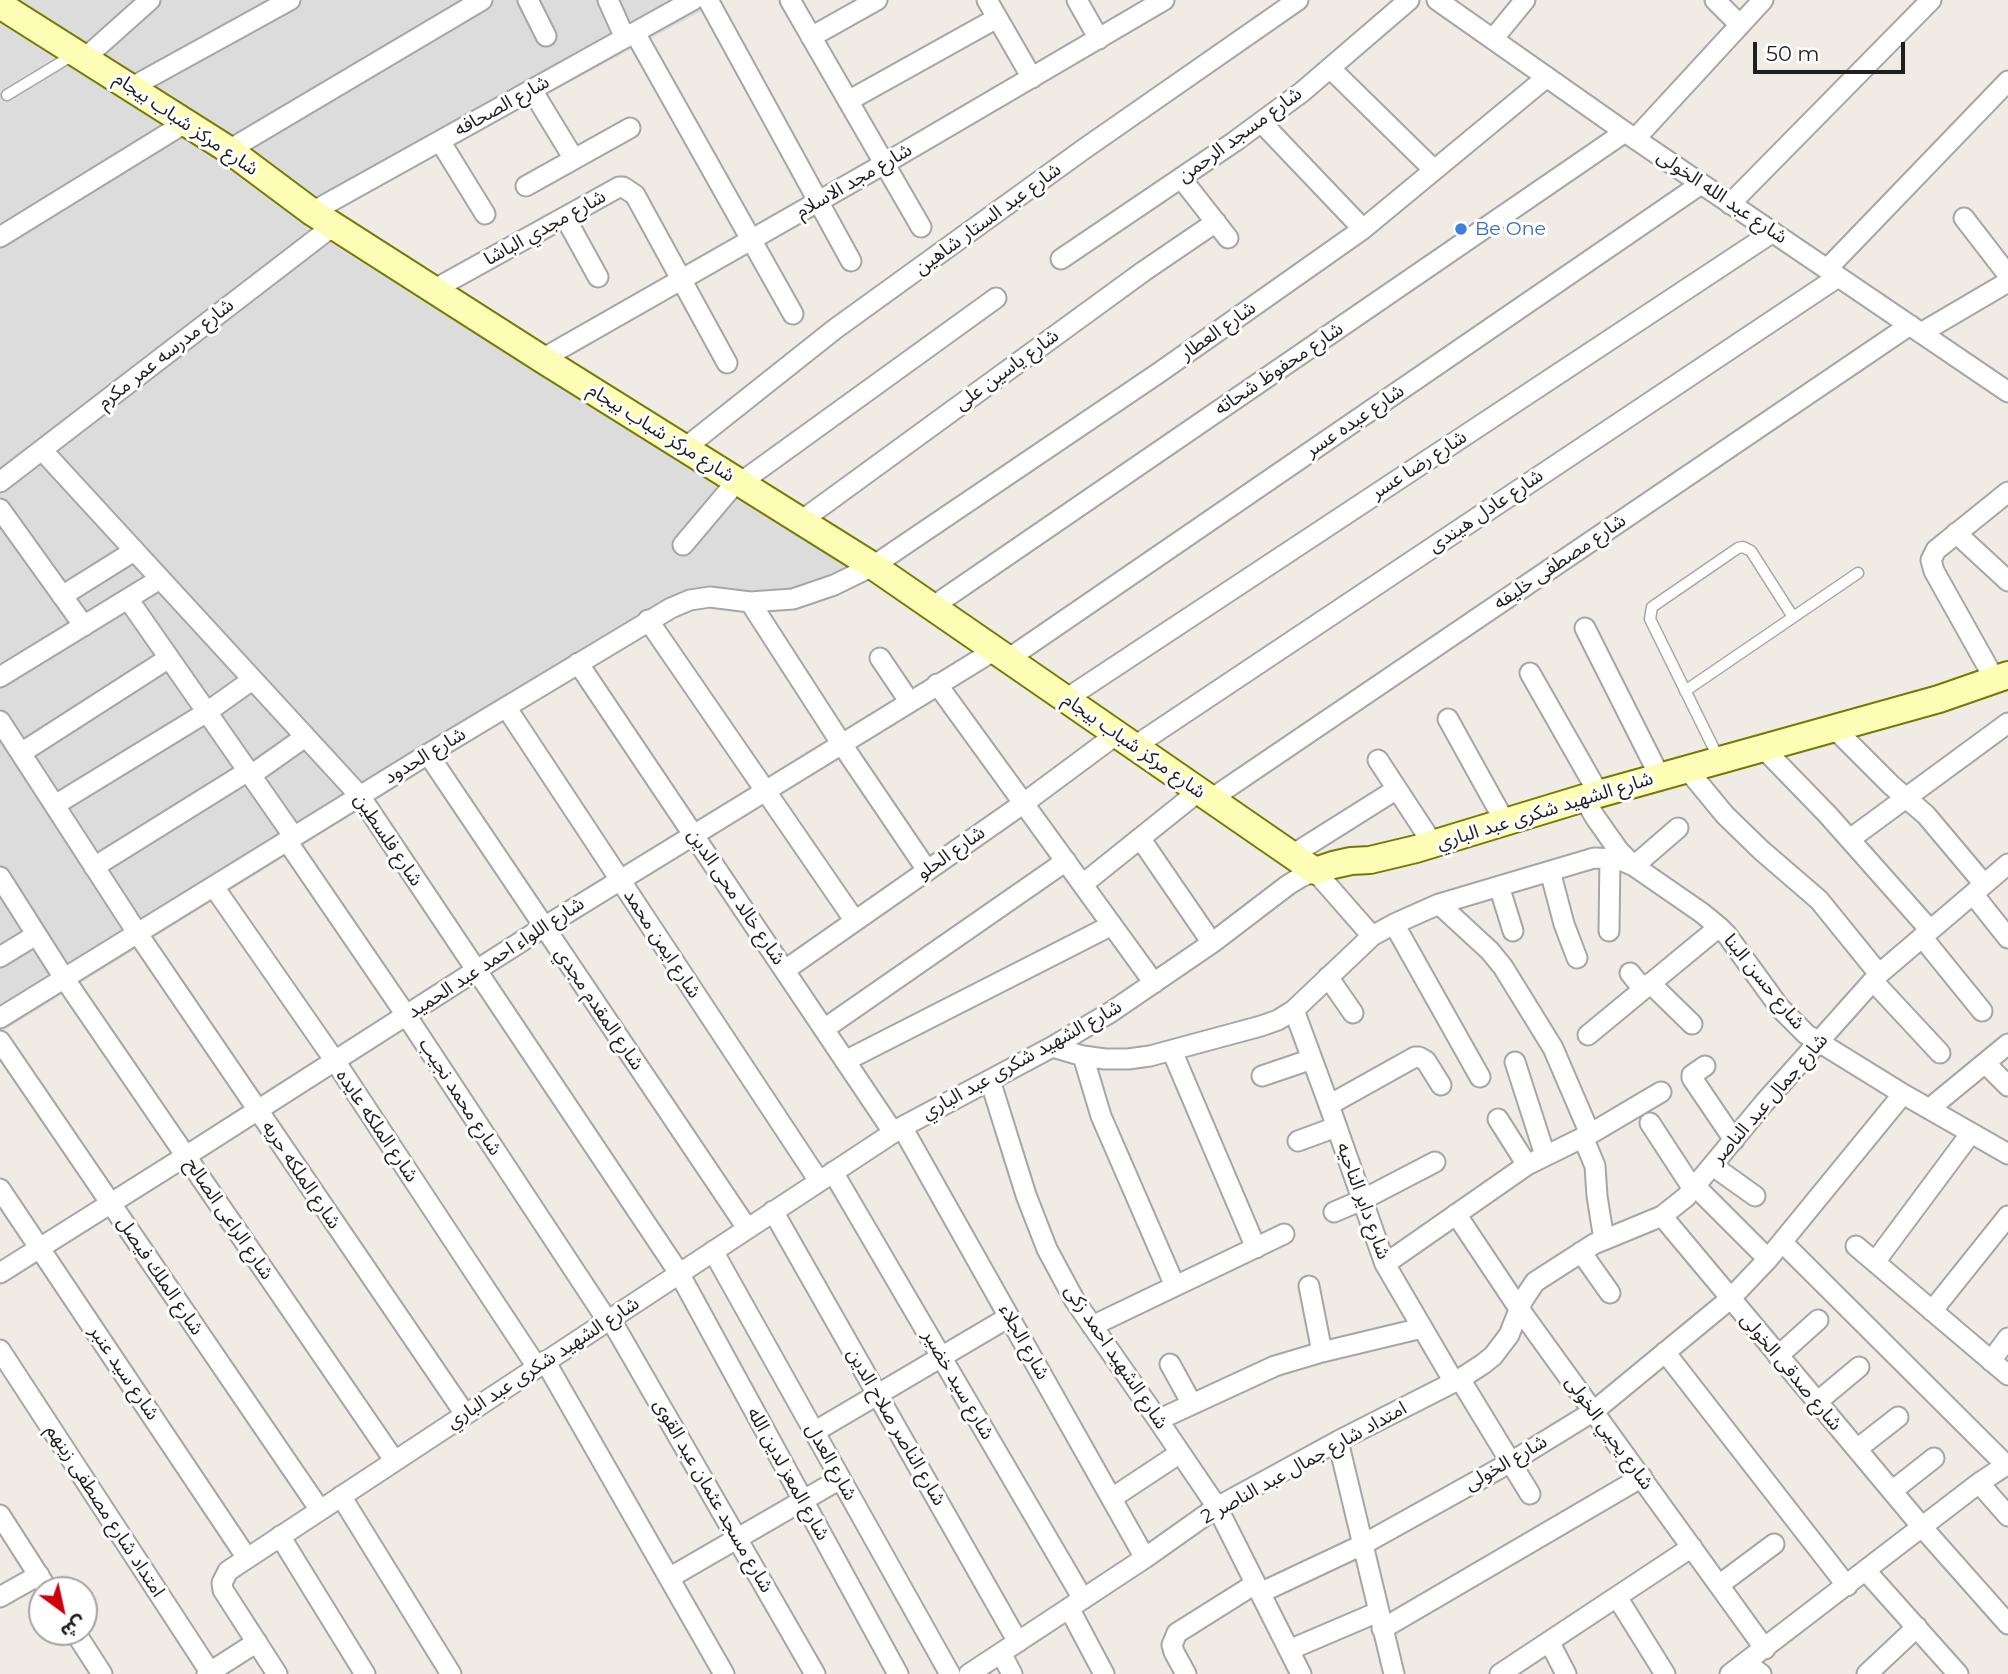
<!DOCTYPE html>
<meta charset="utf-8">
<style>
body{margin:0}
#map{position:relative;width:2008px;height:1674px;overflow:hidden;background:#f0ebe4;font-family:Montserrat,"Noto Sans Arabic",sans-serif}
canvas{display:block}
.north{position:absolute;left:28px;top:1576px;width:70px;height:70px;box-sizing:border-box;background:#fff;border:2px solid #a5a5a5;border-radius:50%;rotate:147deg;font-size:19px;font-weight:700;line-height:28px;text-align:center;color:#1f1f1f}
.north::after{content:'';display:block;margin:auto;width:24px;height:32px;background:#cd000c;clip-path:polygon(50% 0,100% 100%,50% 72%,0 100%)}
.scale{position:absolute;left:1753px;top:42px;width:152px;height:32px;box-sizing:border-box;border:4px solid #1f1f1f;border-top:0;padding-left:9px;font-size:21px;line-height:24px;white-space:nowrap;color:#1f1f1f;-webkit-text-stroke:5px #fff;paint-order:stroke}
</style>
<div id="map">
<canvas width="2008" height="1674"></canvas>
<div class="north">ش</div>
<div class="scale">50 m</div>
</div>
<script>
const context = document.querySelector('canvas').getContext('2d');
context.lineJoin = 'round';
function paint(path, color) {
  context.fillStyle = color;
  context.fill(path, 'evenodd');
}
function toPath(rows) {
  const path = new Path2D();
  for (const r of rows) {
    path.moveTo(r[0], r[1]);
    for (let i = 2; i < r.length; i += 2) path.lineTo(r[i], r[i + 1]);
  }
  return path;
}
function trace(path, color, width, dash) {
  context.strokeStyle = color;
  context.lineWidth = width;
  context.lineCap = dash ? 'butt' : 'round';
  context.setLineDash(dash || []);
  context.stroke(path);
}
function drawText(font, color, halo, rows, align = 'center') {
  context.font = font + ' Montserrat,"Noto Sans Arabic",sans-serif';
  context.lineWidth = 6;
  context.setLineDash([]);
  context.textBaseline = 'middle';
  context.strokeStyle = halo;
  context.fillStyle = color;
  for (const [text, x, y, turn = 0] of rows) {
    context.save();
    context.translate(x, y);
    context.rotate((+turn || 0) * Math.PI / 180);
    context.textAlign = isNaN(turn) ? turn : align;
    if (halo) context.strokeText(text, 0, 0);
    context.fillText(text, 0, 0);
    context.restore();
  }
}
paint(toPath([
 [0,0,722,0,304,226,865,578,726,608,691,608,670,618,0,1033]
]), '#dddcdc');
const lane = toPath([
 [7,95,73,55],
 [1685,691,1858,573],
 [1719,759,1650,619,1652,607,1738,548,1743,547,1751,551,1793,617]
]);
const street = toPath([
 [528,0,546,36],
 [608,0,625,38],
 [708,0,851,261],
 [790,0,921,227],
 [987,0,1032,78],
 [1077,0,1099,39],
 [1437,0,1625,132,2008,392],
 [1715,0,1740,25],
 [635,33,793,314],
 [811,37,877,0],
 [1493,39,1525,0],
 [85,58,150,0],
 [1330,68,1434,170],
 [132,87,290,0],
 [532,90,574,159],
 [848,101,997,18],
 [1261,122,1363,229],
 [1635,139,1763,0],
 [440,141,485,214],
 [229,150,482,0],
 [1181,178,1228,238],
 [526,186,630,128],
 [1730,204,1931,0],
 [312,212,693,0],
 [565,217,598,277],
 [1964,218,2008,275],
 [0,237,185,123],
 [1061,259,1234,142,1302,92,1409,0],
 [1827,269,2008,81],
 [433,290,619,187,623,187,635,195,727,363],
 [1921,333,2008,282],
 [542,359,884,164,1164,0],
 [685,448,835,329,1084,149,1298,0],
 [42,450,360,796,679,1273,898,1674],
 [0,482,333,226],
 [740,483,996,298],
 [0,509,84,626],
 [801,521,1144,271,1216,222],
 [1956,533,2008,581],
 [683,545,737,481],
 [62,596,134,551],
 [128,599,294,837],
 [750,602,841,743,927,870],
 [932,607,1625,132],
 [648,620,855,921],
 [1585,628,1660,777],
 [880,658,909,701],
 [1008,659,1701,184],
 [578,663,893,1132],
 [1530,673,1599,794],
 [0,677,160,579],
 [1995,680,1934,571,1931,560,1936,550,2008,492],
 [937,684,1154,983],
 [1066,699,1773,232],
 [506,707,819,1181],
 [1448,719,1505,822],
 [0,721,138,934,465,1414],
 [1835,729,1891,785,1926,815,1984,884],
 [1135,746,1838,277],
 [1763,748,1828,815,1930,930],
 [21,753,169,658],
 [428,754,747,1228],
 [1378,760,1433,844],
 [1687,769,1725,815,1761,850,1819,900,1879,974],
 [1584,798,1595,817,1619,851,1634,866,1702,913,1719,927,1727,935,1780,1008,1806,1034,1903,1094,2008,1154],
 [1211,799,1910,325],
 [55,805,207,712,252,680],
 [1140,838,1212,943],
 [1850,839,2008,723],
 [287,841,406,1015,607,1320],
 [1292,855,1397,789],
 [94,867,245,773,254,773,305,737],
 [1550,871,1564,924,1577,958],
 [0,877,64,978,394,1460],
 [1083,884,1199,791],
 [1499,886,1513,931],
 [214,887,335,1061,537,1367],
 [1973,894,2008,938],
 [1439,904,1490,951,1503,967,1553,1048,1590,1134],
 [1394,924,1480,1077],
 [1609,931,1610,857],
 [1922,937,1982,1011],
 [0,957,36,935],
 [785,970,1024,803,1117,734],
 [1630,973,1643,989],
 [1328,977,1353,1013],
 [1873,981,1940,1053],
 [1650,983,1692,1024],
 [1294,1010,1329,1105,1385,1264,1454,1382],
 [0,1018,428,754,671,608,690,600,710,597,750,602,793,599,834,585,873,566,1160,372,1363,229,1547,77],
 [824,1029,1066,861],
 [1588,1035,1719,927],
 [0,1041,320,1510],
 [1052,1047,1083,1056,1105,1059,1128,1059,1150,1056,1261,1026,1278,1020,1294,1010,1372,936,1394,924,1439,904,1594,858,1618,859,1634,866,1678,828],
 [1172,1051,1256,1248],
 [1083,1056,1101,1116,1175,1286],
 [845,1061,1112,925],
 [1515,1062,1545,1155],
 [1985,1063,2008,1086],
 [1705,1066,1692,1075,1692,1078,1734,1140],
 [1262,1076,1312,1059],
 [990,1080,1026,1195,1047,1249,1075,1301,1158,1420,1217,1507,1301,1674],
 [1329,1105,1415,1057,1419,1057,1426,1061,1441,1085],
 [1929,1109,2008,1044],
 [1498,1119,1527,1165],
 [1650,1123,1693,1189],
 [902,1127,1145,1558],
 [1583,1137,1595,1166,1597,1196,1604,1240],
 [1298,1141,1336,1127],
 [1713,1166,1755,1196],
 [833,1172,1083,1599],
 [1695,1186,1768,1259],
 [0,1189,247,1558],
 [773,1211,1018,1642],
 [1334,1212,1362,1200,1435,1162],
 [1456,1214,1520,1310,1765,1649],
 [1662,1216,1922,1527,2008,1624],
 [1782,1242,2006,1465],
 [1856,1246,2008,1375],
 [713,1251,950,1674],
 [1581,1252,1610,1293],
 [1875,1262,1971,1133],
 [1385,1264,1527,1165,1590,1134,1661,1092],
 [0,1273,186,1156,544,927,995,650],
 [1309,1286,1322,1352],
 [1932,1311,2008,1216],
 [610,1318,815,1674],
 [1092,1326,1284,1234],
 [0,1350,210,1672],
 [1665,1352,1847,1586],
 [1778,1356,1818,1320],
 [545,1361,724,1674],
 [1991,1361,2008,1338],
 [1170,1364,1192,1404],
 [1460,1379,1530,1494],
 [1817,1402,1859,1367],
 [1158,1420,1275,1366,1322,1352,1422,1328],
 [814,1432,1009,1317],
 [1338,1441,1394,1674],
 [1857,1449,1898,1417],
 [1979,1483,2008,1516],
 [1892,1491,1934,1458],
 [341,1496,451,1674],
 [1112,1498,1180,1453],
 [0,1515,48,1590],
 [280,1536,365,1674],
 [1866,1571,1958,1674],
 [669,1578,840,1479],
 [1719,1585,1774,1544],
 [1260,1593,1362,1545,1511,1462,1594,1411,1730,1299,1768,1259,1903,1094],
 [0,1597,39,1575],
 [1617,1597,1665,1674],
 [1069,1608,1104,1674],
 [1382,1629,1642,1477],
 [75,1632,102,1674],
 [1550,1643,1566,1674],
 [1289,1650,1378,1612],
 [1001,1653,1012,1674],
 [1746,1663,1761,1674],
 [207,1674,257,1642],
 [277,1674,223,1590,222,1583,228,1571,902,1127,1052,1047,1111,1012,1212,943,1288,885,1301,877,1315,871,1372,936],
 [969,1674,1145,1558,1217,1507,1338,1441,1460,1379,1483,1364,1493,1356,1509,1335,1523,1300,1535,1282,1594,1244,1662,1216,1686,1197,1764,1103,1879,974,2008,864],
 [1186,1674,1174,1652,1172,1645,1177,1633,1255,1584],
 [1500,1674,1692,1547],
 [1730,1674,1979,1483,2008,1464],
 [1867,1674,1917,1627]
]);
const secondary = toPath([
 [0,5,229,150,312,212,542,359,873,566,1315,871,1333,865,1351,861,1370,860,1416,849,1584,798,1939,699,2008,675]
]);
trace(lane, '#a6a6a6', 13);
trace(street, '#a6a6a6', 23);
trace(secondary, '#757b00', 30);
trace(lane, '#fff', 10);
trace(street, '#fff', 19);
trace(secondary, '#fdfdb5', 26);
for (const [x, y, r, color] of [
 [1461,229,7,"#3f7fe0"]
]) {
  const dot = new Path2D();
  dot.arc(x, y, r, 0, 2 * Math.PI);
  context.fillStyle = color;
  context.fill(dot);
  trace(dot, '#fff', 2.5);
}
drawText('19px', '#1f1f1f', '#fff', [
 ["شارع الصحافه",502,106,-29],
 ["شارع مركز شباب بيجام",186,124,34],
 ["شارع مسجد الرحمن",1240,135,-36],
 ["شارع مجد الاسلام",854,181,-30],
 ["شارع عبد الله الخولى",1722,197,34],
 ["شارع عبد الستار شاهين",988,219,-36],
 ["شارع مجدي الباشا",545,228,-29],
 ["شارع العطار",1218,331,-35],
 ["شارع مدرسه عمر مكرم",166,354,-38],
 ["شارع محفوظ شحاته",1279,369,-34],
 ["شارع ياسين على",1007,370,-36],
 ["شارع عبده عسر",1355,421,-34],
 ["شارع مركز شباب بيجام",661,433,32],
 ["شارع رضا عسر",1419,465,-33],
 ["شارع عادل هيندى",1486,511,-34],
 ["شارع مصطفى خليفه",1560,562,-34],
 ["شارع مركز شباب بيجام",1134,746,35],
 ["شارع الحدود",425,756,-31],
 ["شارع الشهيد شكرى عبد الباري",1545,811,-17],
 ["شارع فلسطين",388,840,56],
 ["شارع الحلو",951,853,-35],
 ["شارع خالد محى الدين",736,897,56],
 ["شارع ايمن محمد",662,944,57],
 ["شارع اللواء احمد عبد الحميد",496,958,-33],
 ["شارع حسن البنا",1764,982,51],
 ["شارع المقدم مجدي",599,1009,56],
 ["شارع الشهيد شكرى عبد الباري",1022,1060,-29],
 ["شارع محمد نجيب",460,1097,57],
 ["شارع جمال عبد الناصر",1770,1099,-49],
 ["شارع الملكه عايده",377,1126,56],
 ["شارع الملكه حريه",301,1175,56],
 ["شارع داير الناحيه",1363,1201,70],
 ["شارع الراعى الصالح",229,1219,56],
 ["شارع الملك فيصل",160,1276,56],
 ["شارع الجلاء",1024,1342,61],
 ["شارع الشهيد احمد زكى",1116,1357,56],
 ["شارع الشهيد شكرى عبد الباري",543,1363,-33],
 ["شارع صدقى الخولى",1791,1372,50],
 ["شارع سيد عنبر",124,1373,56],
 ["شارع سيد خضير",958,1385,60],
 ["شارع الناصر صلاح الدين",896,1427,60],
 ["شارع يحيي الخولى",1609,1433,54],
 ["شارع العدل",831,1462,61],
 ["امتداد شارع جمال عبد الناصر 2",1304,1463,-29],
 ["شارع الخولى",1506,1463,-30],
 ["شارع المعز لدين الله",788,1474,61],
 ["شارع مسجد عثمان عبد القوى",713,1496,60],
 ["امتداد شارع مصطفى زينهم",105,1511,57]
]);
drawText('19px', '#366cbe', '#fff', [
 ["Be One",1475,229]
], 'left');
</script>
